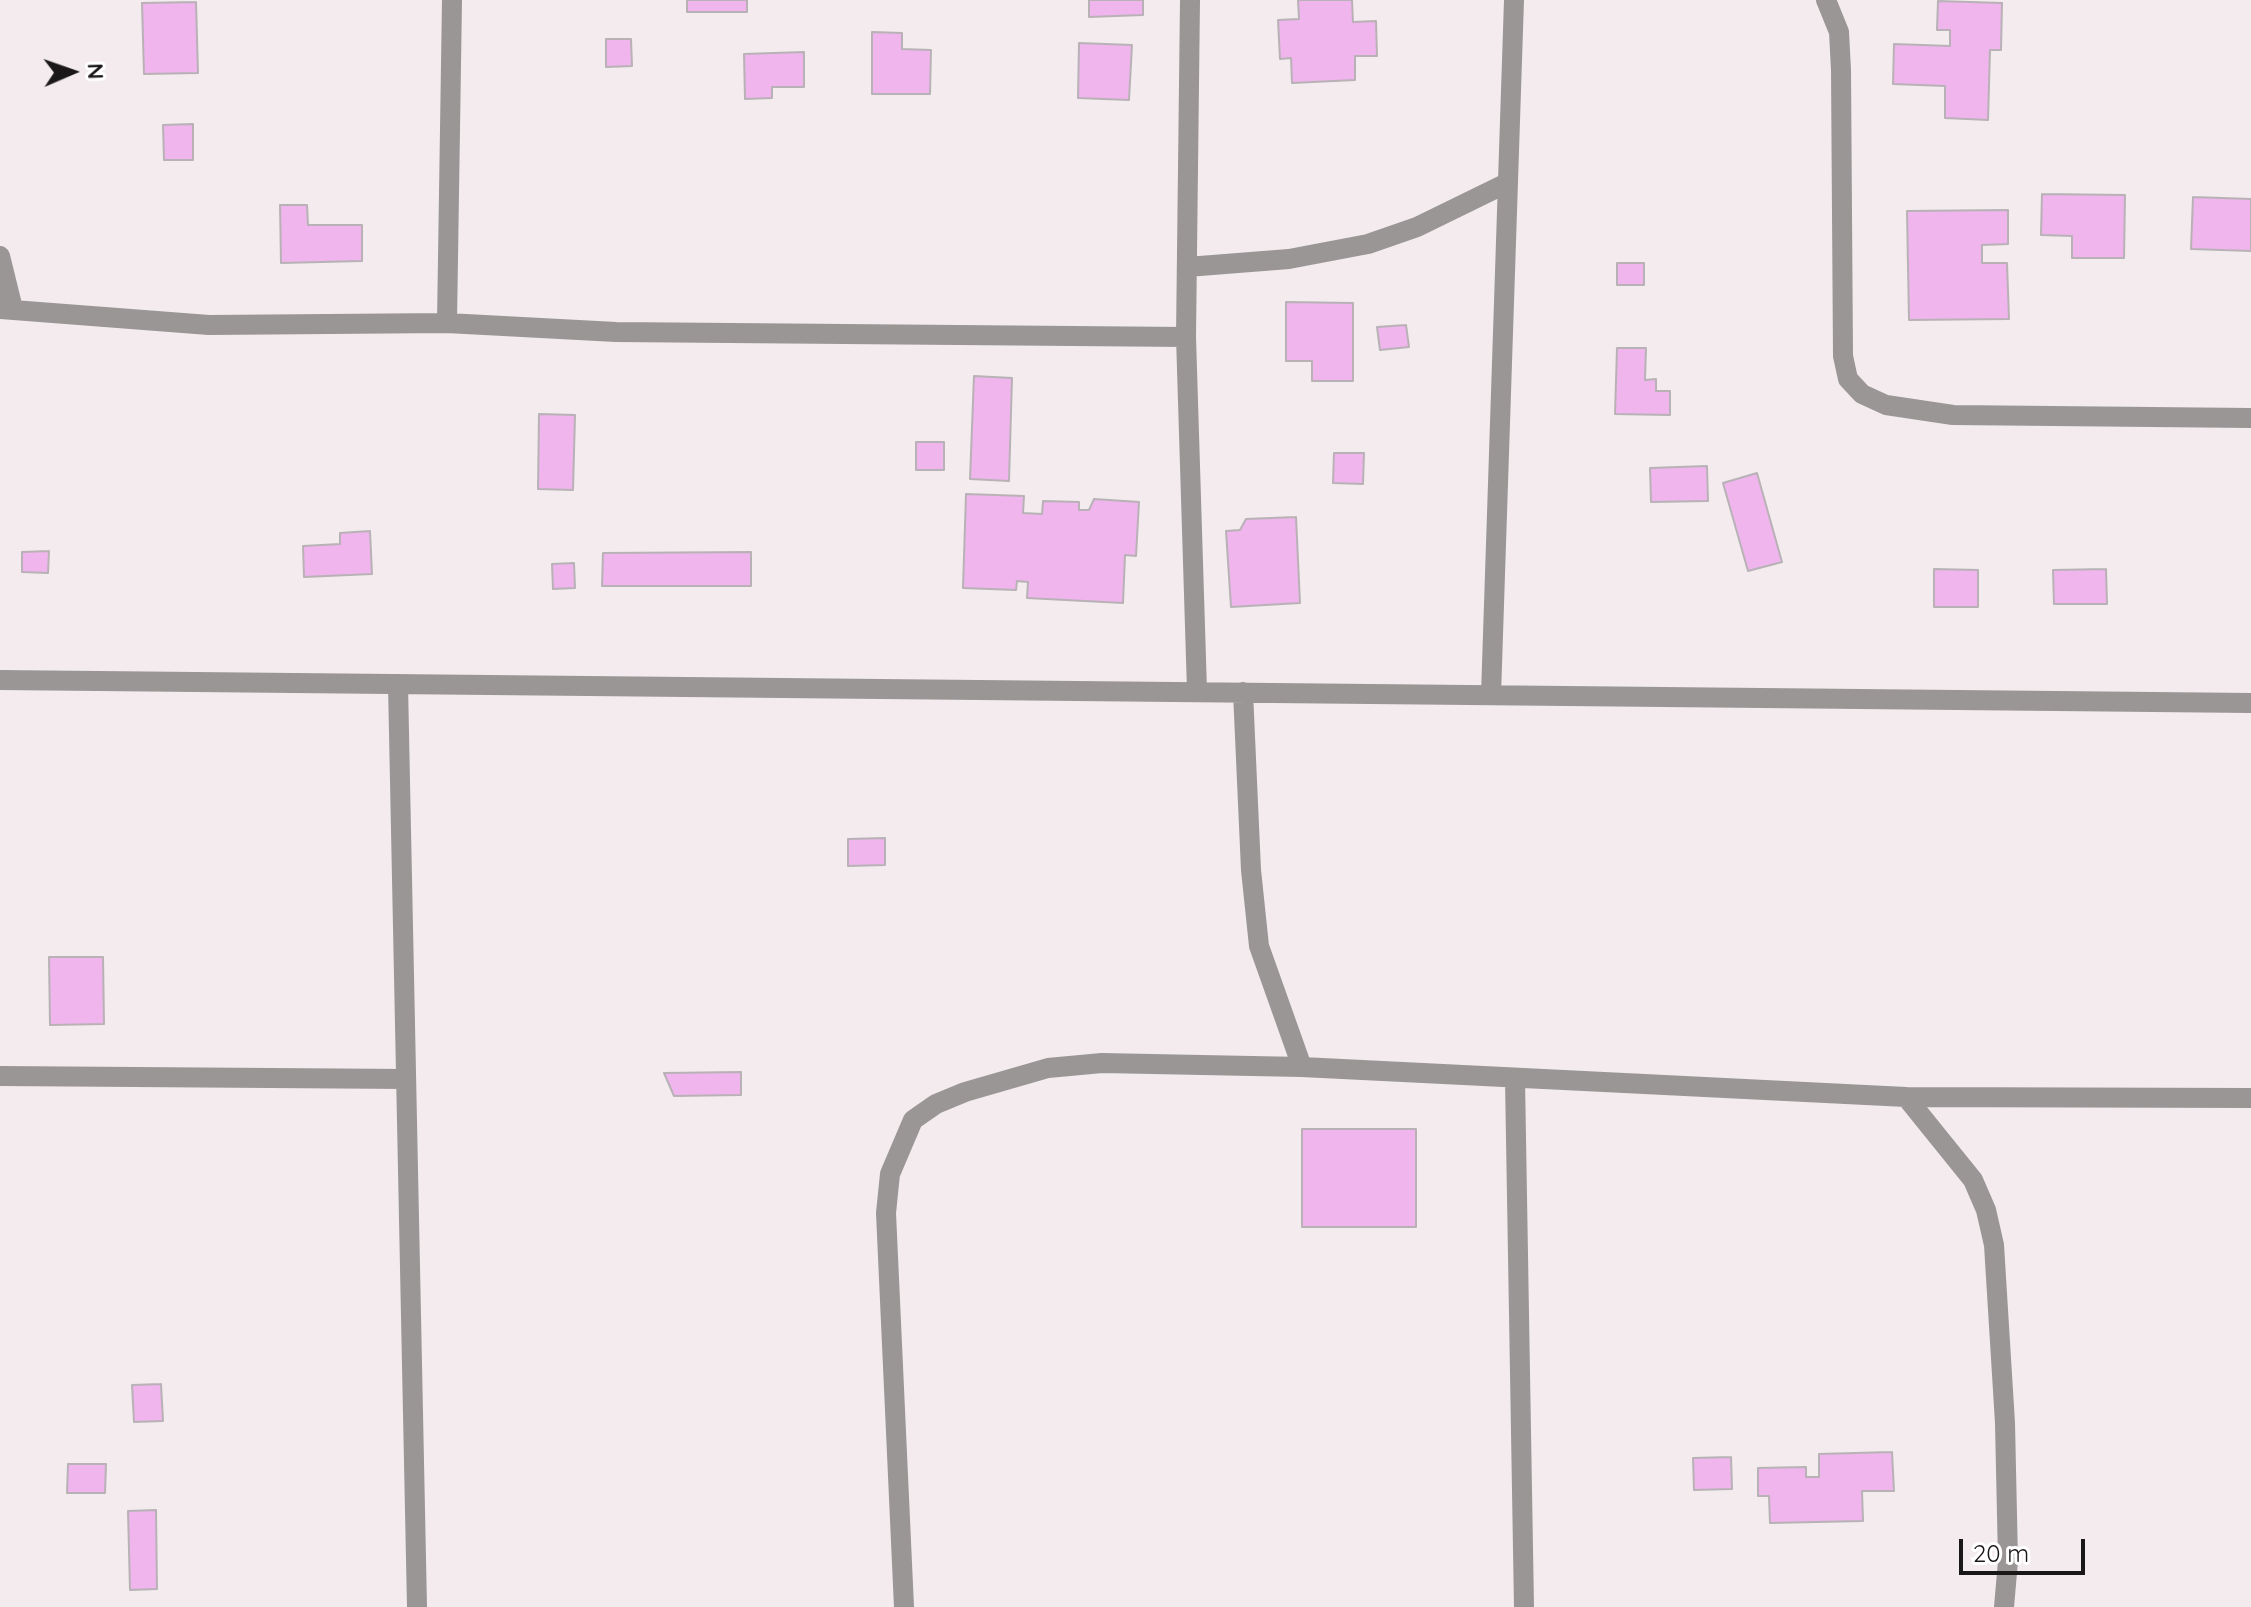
<!DOCTYPE html>
<style>
body{margin:0}
#map{position:relative;width:2251px;height:1607px;overflow:hidden;background:#f3ebee;font-family:Quicksand,sans-serif}
canvas{display:block}
.north{position:absolute;left:32px;top:32px;width:80px;height:80px;-webkit-text-stroke:6px #fff;paint-order:stroke;rotate:88deg;font-size:22px;font-weight:700;line-height:32px;text-align:center;color:#1a1718}
.north::after{content:'';display:block;margin:auto;width:28px;height:36px;background:#1a1718;clip-path:polygon(50% 0,100% 100%,50% 72%,0 100%)}
.scale{position:absolute;left:1959px;top:1539px;width:126px;height:36px;box-sizing:border-box;border:4px solid #1a1718;border-top:0;padding-left:10px;font-size:24px;line-height:28px;white-space:nowrap;color:#1a1718;-webkit-text-stroke:6px #fff;paint-order:stroke}
</style>
<div id="map">
<canvas width="2251" height="1607"></canvas>
<div class="north">N</div>
<div class="scale">20 m</div>
</div>
<script>
const context = document.querySelector('canvas').getContext('2d');
context.lineJoin = 'round';
function paint(path, color) {
  context.fillStyle = color;
  context.fill(path, 'evenodd');
}
function toPath(rows) {
  const path = new Path2D();
  for (const r of rows) {
    path.moveTo(r[0], r[1]);
    for (let i = 2; i < r.length; i += 2) path.lineTo(r[i], r[i + 1]);
  }
  return path;
}
function trace(path, color, width, dash) {
  context.strokeStyle = color;
  context.lineWidth = width;
  context.lineCap = dash ? 'butt' : 'round';
  context.setLineDash(dash || []);
  context.stroke(path);
}
const building = toPath([
 [687,0,747,0,747,12,687,12,687,0],
 [1089,0,1143,0,1143,15,1089,17,1089,0],
 [1298,0,1352,0,1353,22,1376,21,1377,56,1355,56,1355,80,1292,83,1291,58,1280,59,1278,20,1299,19,1298,0],
 [1938,1,2002,3,2001,50,1990,50,1988,120,1945,118,1945,86,1893,84,1894,44,1950,46,1950,30,1937,30,1938,1],
 [196,2,198,73,144,74,142,3,196,2],
 [872,32,902,33,902,49,931,50,930,94,872,94,872,32],
 [606,39,631,39,632,66,606,67,606,39],
 [1079,43,1132,45,1129,100,1078,98,1079,43],
 [804,52,804,87,772,87,772,98,745,99,744,54,804,52],
 [193,124,193,160,164,160,163,125,193,124],
 [2042,194,2125,195,2124,258,2072,258,2072,236,2041,235,2042,194],
 [2193,197,2251,199,2251,251,2191,249,2193,197],
 [280,205,307,205,308,225,362,225,362,261,281,263,280,205],
 [2008,210,2008,244,1982,245,1982,263,2007,263,2009,319,1909,320,1907,211,2008,210],
 [1617,263,1644,263,1644,285,1617,285,1617,263],
 [1286,302,1353,303,1353,381,1312,381,1312,361,1286,361,1286,302],
 [1406,325,1409,347,1380,350,1377,327,1406,325],
 [1617,348,1646,348,1645,380,1656,379,1656,391,1670,391,1670,415,1615,414,1617,348],
 [974,376,1012,378,1009,481,970,479,974,376],
 [539,414,575,415,573,490,538,489,539,414],
 [916,442,944,442,944,470,916,470,916,442],
 [1334,453,1364,453,1363,484,1333,483,1334,453],
 [1707,466,1708,501,1651,502,1650,468,1707,466],
 [1757,473,1782,562,1748,571,1723,483,1757,473],
 [966,494,1024,496,1023,513,1042,514,1043,501,1079,502,1079,510,1089,510,1094,499,1139,502,1136,556,1125,555,1123,603,1027,598,1028,582,1017,581,1016,590,963,588,966,494],
 [1296,517,1300,603,1231,607,1226,531,1240,530,1246,519,1296,517],
 [370,531,372,574,304,577,303,546,340,544,340,533,370,531],
 [49,551,48,573,22,572,22,552,49,551],
 [751,552,751,586,602,586,603,553,751,552],
 [574,563,575,588,553,589,552,564,574,563],
 [1934,569,1978,570,1978,607,1934,607,1934,569],
 [2106,569,2107,604,2054,604,2053,570,2106,569],
 [885,838,885,865,848,866,848,839,885,838],
 [49,957,103,957,104,1024,50,1025,49,957],
 [741,1072,741,1095,674,1096,664,1073,741,1072],
 [1302,1129,1416,1129,1416,1227,1302,1227,1302,1129],
 [161,1384,163,1421,134,1422,132,1385,161,1384],
 [1892,1452,1894,1491,1862,1491,1863,1521,1770,1523,1769,1496,1758,1496,1758,1468,1806,1467,1806,1477,1819,1477,1819,1454,1892,1452],
 [1731,1457,1732,1489,1694,1490,1693,1458,1731,1457],
 [68,1464,106,1464,105,1493,67,1493,68,1464],
 [156,1510,157,1589,130,1590,128,1511,156,1510]
]);
paint(building, '#efb5ec');
trace(building, '#b8b2b7', 2);
trace(toPath([
 [1190,0,1186,337,1197,691],
 [1826,0,1839,32,1841,70,1843,356,1848,379,1862,394,1886,405,1953,415,2251,418],
 [0,256,13,309],
 [1187,267,1289,259,1368,244,1417,227,1507,183],
 [0,309,209,325,447,323,616,332,1186,337],
 [447,323,452,0],
 [0,680,2251,703],
 [398,684,417,1607],
 [1243,692,1251,870,1259,946,1302,1067],
 [1491,695,1514,0],
 [0,1076,406,1079],
 [1515,1079,1524,1607],
 [1906,1097,1973,1180,1986,1210,1994,1245,2005,1423,2008,1561,2004,1607],
 [904,1607,886,1213,890,1174,913,1120,936,1104,965,1092,1048,1068,1102,1063,1302,1067,1906,1097,2251,1098]
]), '#9a9696', 20);
</script>
